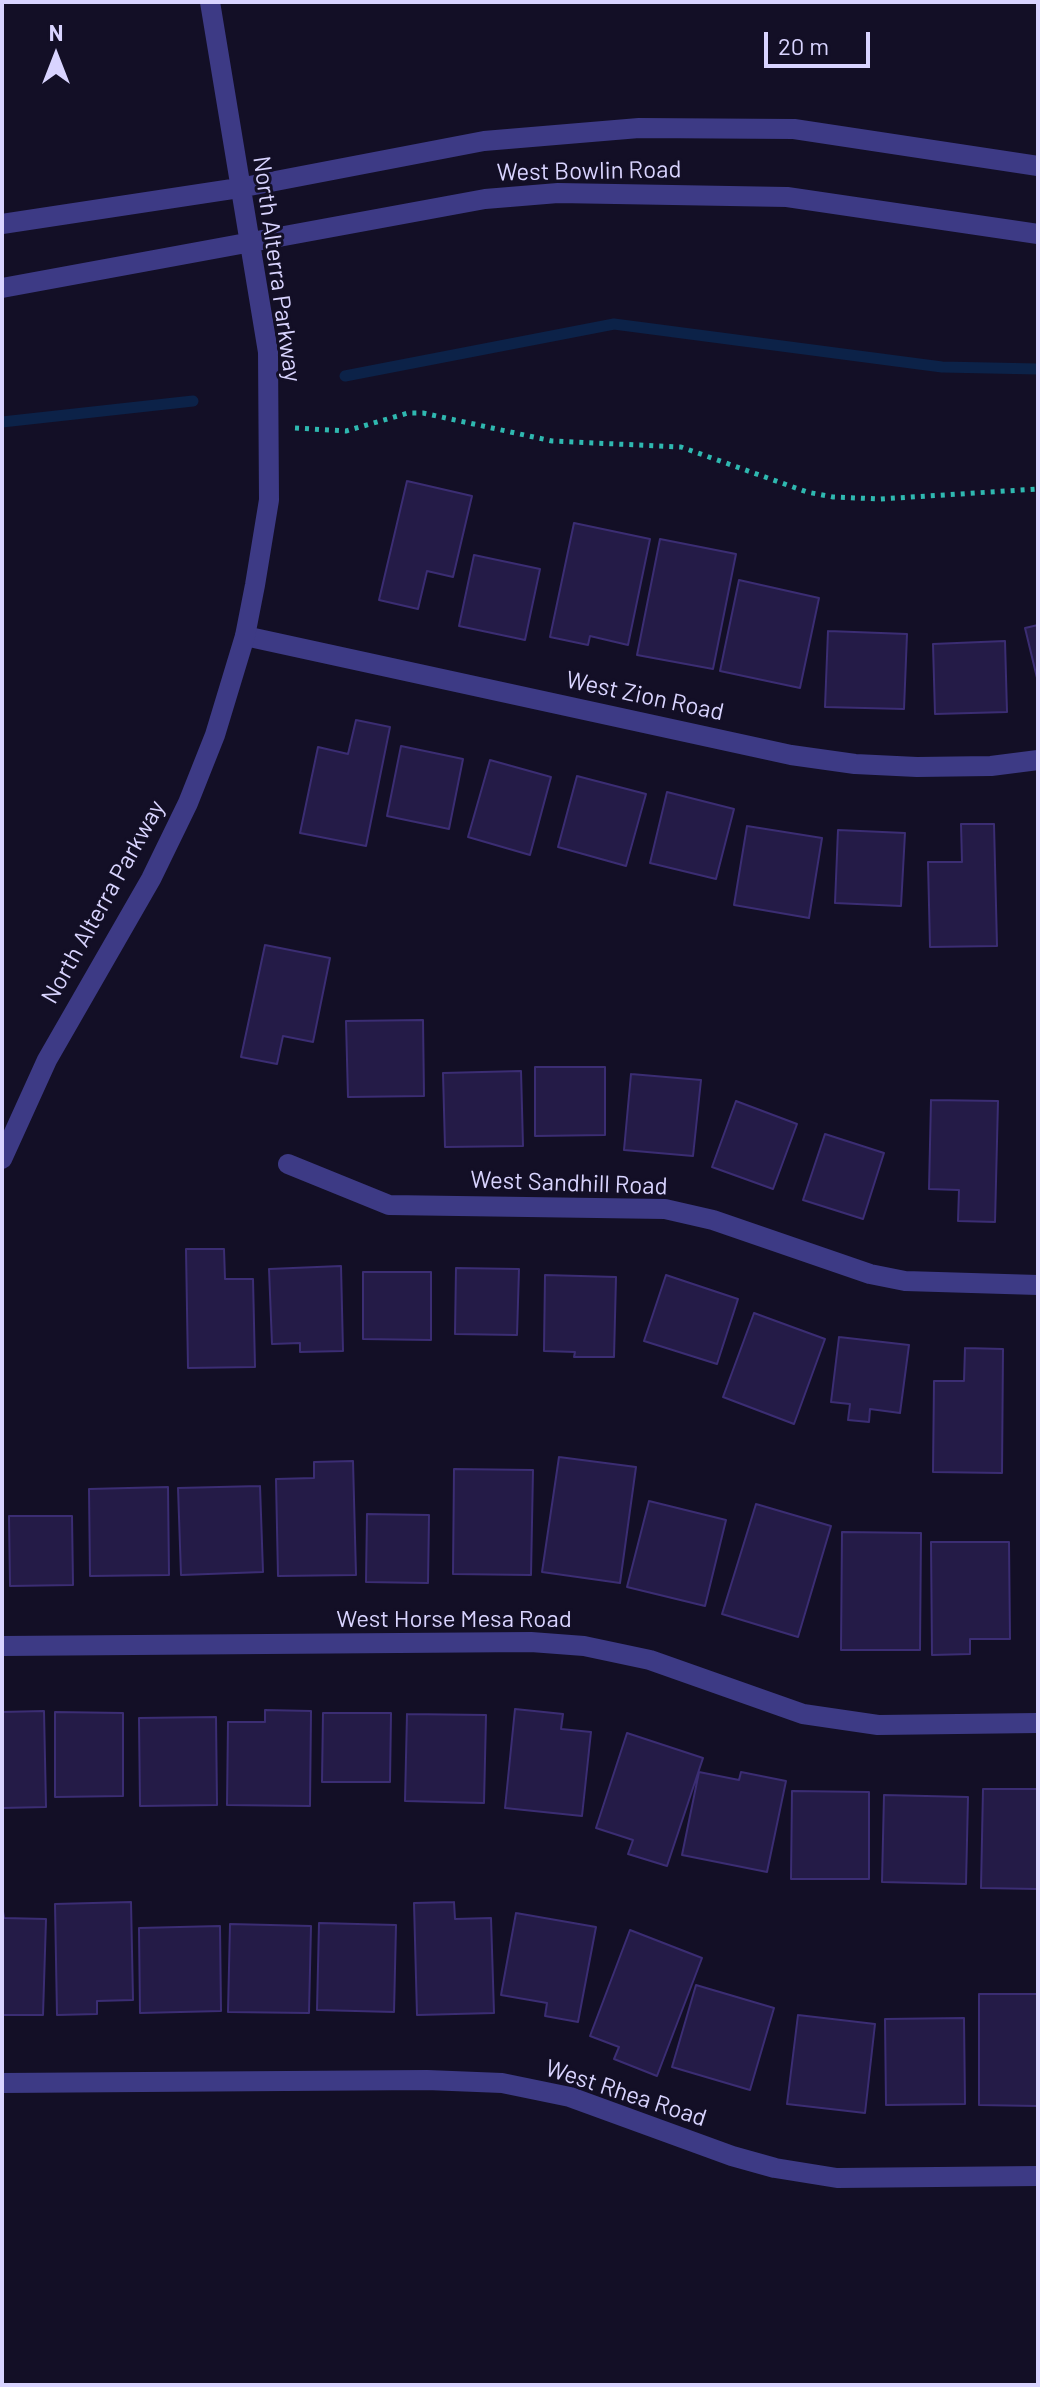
<!DOCTYPE html>
<style>
body{margin:0}
#map{position:relative;width:1040px;height:2387px;overflow:hidden;background:#130f26;font-family:Barlow,sans-serif}
canvas{display:block}
.frame{position:absolute;inset:0;border:4px solid #d9d4ff;pointer-events:none}
.north{position:absolute;left:16px;top:16px;width:80px;height:80px;-webkit-text-stroke:6px #130f26;paint-order:stroke;rotate:0deg;font-size:22px;font-weight:700;line-height:32px;text-align:center;color:#d9d4ff}
.north::after{content:'';display:block;margin:auto;width:28px;height:36px;background:#d9d4ff;clip-path:polygon(50% 0,100% 100%,50% 72%,0 100%)}
.scale{position:absolute;left:764px;top:32px;width:106px;height:36px;box-sizing:border-box;border:4px solid #d9d4ff;border-top:0;padding-left:10px;font-size:24px;line-height:28px;white-space:nowrap;color:#d9d4ff;-webkit-text-stroke:6px #130f26;paint-order:stroke}
</style>
<div id="map">
<canvas width="1040" height="2387"></canvas>
<div class="frame"></div>
<div class="north">N</div>
<div class="scale">20 m</div>
</div>
<script>
const context = document.querySelector('canvas').getContext('2d');
context.lineJoin = 'round';
function toPath(rows) {
  const path = new Path2D();
  for (const r of rows) {
    path.moveTo(r[0], r[1]);
    for (let i = 2; i < r.length; i += 2) path.lineTo(r[i], r[i + 1]);
  }
  return path;
}
function trace(path, color, width, dash) {
  context.strokeStyle = color;
  context.lineWidth = width;
  context.lineCap = dash ? 'butt' : 'round';
  context.setLineDash(dash || []);
  context.stroke(path);
}
function paint(path, color) {
  context.fillStyle = color;
  context.fill(path, 'evenodd');
}
function drawText(font, color, halo, rows, align = 'center') {
  context.font = font + ' Barlow,sans-serif';
  context.lineWidth = 6;
  context.setLineDash([]);
  context.textBaseline = 'middle';
  context.strokeStyle = halo;
  context.fillStyle = color;
  for (const [text, x, y, turn = 0] of rows) {
    context.save();
    context.translate(x, y);
    context.rotate((+turn || 0) * Math.PI / 180);
    context.textAlign = isNaN(turn) ? turn : align;
    if (halo) context.strokeText(text, 0, 0);
    context.fillText(text, 0, 0);
    context.restore();
  }
}
trace(toPath([
 [345,376,614,324,942,367,1038,369],
 [2,422,193,401]
]), '#0c2248', 11);
const building = toPath([
 [407,481,472,496,453,577,427,571,418,609,379,600,407,481],
 [574,523,650,539,628,645,590,636,588,645,550,637,574,523],
 [660,539,736,554,713,669,637,655,660,539],
 [474,555,540,569,525,640,459,626,474,555],
 [739,580,819,598,800,688,720,671,739,580],
 [1038,625,1038,682,1025,628,1038,625],
 [828,631,907,634,904,709,825,707,828,631],
 [1005,641,1007,712,935,714,933,644,1005,641],
 [356,720,390,727,366,846,300,833,318,747,348,754,356,720],
 [401,746,463,759,449,829,387,816,401,746],
 [490,760,551,777,530,855,468,837,490,760],
 [577,776,646,794,626,866,558,847,577,776],
 [667,792,734,809,716,879,650,863,667,792],
 [961,824,994,824,997,946,930,947,928,862,962,862,961,824],
 [747,826,822,838,809,918,734,905,747,826],
 [838,830,905,833,901,906,835,903,838,830],
 [265,945,330,958,313,1042,283,1036,277,1064,241,1057,265,945],
 [423,1020,424,1096,348,1097,346,1021,423,1020],
 [535,1067,605,1067,605,1135,535,1136,535,1067],
 [521,1071,523,1146,445,1147,443,1073,521,1071],
 [631,1074,701,1080,693,1156,624,1150,631,1074],
 [931,1100,998,1101,995,1222,958,1221,959,1190,929,1189,931,1100],
 [736,1101,797,1124,773,1189,712,1167,736,1101],
 [825,1134,884,1153,863,1219,803,1200,825,1134],
 [186,1249,224,1249,225,1279,253,1279,255,1367,188,1368,186,1249],
 [341,1266,343,1351,300,1352,300,1343,272,1344,269,1269,341,1266],
 [456,1268,519,1269,517,1335,455,1334,456,1268],
 [363,1272,431,1272,431,1340,363,1339,363,1272],
 [545,1275,616,1277,614,1357,574,1357,575,1352,544,1351,545,1275],
 [666,1275,738,1299,717,1364,644,1341,666,1275],
 [754,1313,825,1339,794,1424,723,1397,754,1313],
 [839,1337,909,1345,900,1413,870,1409,869,1422,848,1420,850,1404,831,1402,839,1337],
 [965,1348,1003,1349,1002,1473,933,1472,934,1381,964,1381,965,1348],
 [559,1457,636,1467,620,1583,542,1572,559,1457],
 [353,1461,356,1575,278,1576,276,1479,314,1478,314,1462,353,1461],
 [454,1469,533,1470,531,1575,453,1574,454,1469],
 [260,1486,263,1572,181,1575,178,1488,260,1486],
 [168,1487,169,1575,90,1576,89,1489,168,1487],
 [649,1501,726,1520,705,1606,627,1587,649,1501],
 [756,1504,831,1526,798,1637,722,1614,756,1504],
 [367,1514,429,1515,428,1583,366,1582,367,1514],
 [9,1516,72,1516,73,1585,10,1586,9,1516],
 [842,1532,921,1533,920,1650,841,1650,842,1532],
 [931,1542,1009,1542,1010,1639,970,1639,970,1654,932,1655,931,1542],
 [515,1709,563,1714,561,1729,591,1732,582,1816,505,1808,515,1709],
 [265,1710,311,1711,310,1806,227,1805,228,1722,265,1722,265,1710],
 [44,1711,46,1807,2,1808,2,1712,44,1711],
 [55,1712,123,1713,123,1796,55,1797,55,1712],
 [323,1713,391,1713,390,1782,322,1782,323,1713],
 [407,1714,486,1715,484,1803,405,1801,407,1714],
 [216,1717,217,1805,140,1806,139,1718,216,1717],
 [627,1733,703,1758,667,1866,628,1854,633,1840,596,1828,627,1733],
 [699,1772,739,1780,741,1772,786,1781,767,1872,682,1855,699,1772],
 [983,1789,1038,1789,1038,1889,981,1888,983,1789],
 [792,1791,869,1792,869,1879,791,1879,792,1791],
 [884,1795,968,1797,966,1884,882,1882,884,1795],
 [131,1902,133,2000,97,2001,97,2014,57,2015,55,1904,131,1902],
 [454,1902,455,1919,491,1918,494,2013,417,2015,414,1903,454,1902],
 [2,1905,4,1918,46,1919,43,2015,2,2015,2,1905],
 [516,1913,596,1927,578,2022,545,2016,547,2003,501,1995,516,1913],
 [319,1923,396,1925,394,2012,317,2010,319,1923],
 [230,1924,311,1926,309,2013,228,2012,230,1924],
 [220,1926,221,2011,140,2013,139,1928,220,1926],
 [630,1930,702,1958,657,2076,614,2059,619,2047,590,2036,630,1930],
 [696,1985,774,2008,750,2090,672,2067,696,1985],
 [979,1994,1038,1994,1038,2106,979,2105,979,1994],
 [798,2015,875,2024,865,2113,787,2104,798,2015],
 [964,2018,965,2104,886,2105,885,2019,964,2018]
]);
paint(building, '#241b47');
trace(building, '#3b2d73', 2);
trace(toPath([
 [295,428,346,431,408,413,423,413,552,441,681,447,807,492,833,497,880,499,1038,489]
]), '#2fb8b0', 5, [4, 6]);
trace(toPath([
 [245,636,791,755,855,764,917,767,991,766,1038,760],
 [288,1164,389,1205,665,1209,713,1220,870,1274,905,1281,1038,1285],
 [2,1646,531,1642,584,1646,650,1660,803,1714,878,1725,1038,1723],
 [2,2083,427,2080,502,2083,570,2097,732,2156,775,2168,837,2178,1038,2176]
]), '#3d3a85', 20);
trace(toPath([
 [2,224,239,188,484,141,639,128,794,129,1038,166],
 [2,288,485,199,558,193,787,197,1038,234],
 [2,1159,47,1060,151,879,188,803,215,735,245,636,255,585,269,500,268,352,210,2]
]), '#3d3a85', 20);
drawText('24px', '#d9d4ff', '#130f26', [
 ["West Bowlin Road",589,171,-1],
 ["North Alterra Parkway",277,269,82],
 ["West Zion Road",645,696,12],
 ["North Alterra Parkway",103,902,-61],
 ["West Sandhill Road",569,1183,2],
 ["West Horse Mesa Road",454,1619],
 ["West Rhea Road",626,2093,18]
]);
</script>
